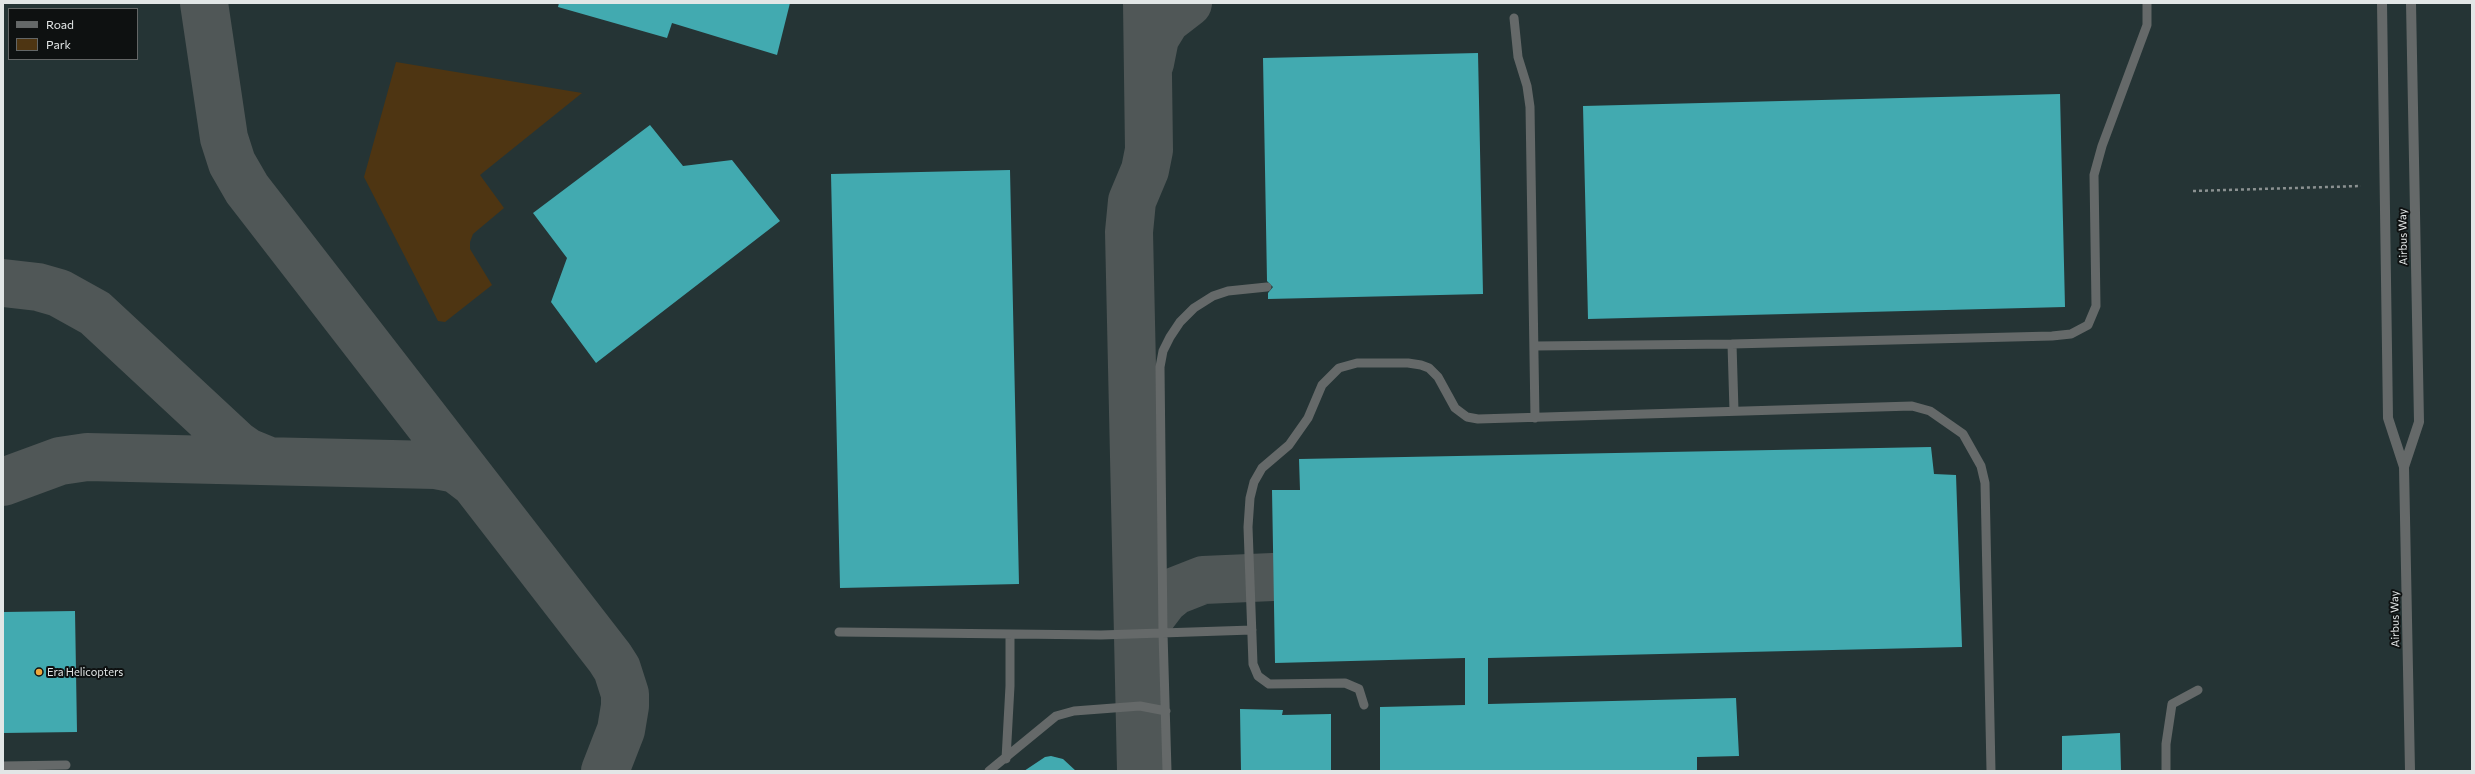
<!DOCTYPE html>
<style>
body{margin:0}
#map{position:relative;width:2475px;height:774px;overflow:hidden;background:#222929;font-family:Commissioner,sans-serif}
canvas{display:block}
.frame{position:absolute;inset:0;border:4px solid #e2e6e6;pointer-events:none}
.legend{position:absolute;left:8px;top:8px;width:130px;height:52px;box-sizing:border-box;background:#0e1111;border:1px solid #636666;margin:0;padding:5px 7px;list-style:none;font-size:12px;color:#e2e6e6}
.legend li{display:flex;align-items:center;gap:8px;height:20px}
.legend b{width:20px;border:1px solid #636666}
</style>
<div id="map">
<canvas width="2475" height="774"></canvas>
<div class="frame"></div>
<ul class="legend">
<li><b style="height:5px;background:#656969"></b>Road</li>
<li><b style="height:11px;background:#4e3512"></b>Park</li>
</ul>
</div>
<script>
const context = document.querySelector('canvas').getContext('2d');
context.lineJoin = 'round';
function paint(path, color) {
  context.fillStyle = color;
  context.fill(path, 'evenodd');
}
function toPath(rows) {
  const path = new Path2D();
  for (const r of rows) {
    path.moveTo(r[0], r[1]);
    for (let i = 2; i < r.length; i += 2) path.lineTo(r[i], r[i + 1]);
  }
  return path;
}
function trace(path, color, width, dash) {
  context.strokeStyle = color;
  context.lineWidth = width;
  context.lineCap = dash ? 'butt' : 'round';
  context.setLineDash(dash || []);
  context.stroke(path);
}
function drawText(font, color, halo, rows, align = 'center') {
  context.font = font + ' Commissioner,sans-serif';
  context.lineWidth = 4;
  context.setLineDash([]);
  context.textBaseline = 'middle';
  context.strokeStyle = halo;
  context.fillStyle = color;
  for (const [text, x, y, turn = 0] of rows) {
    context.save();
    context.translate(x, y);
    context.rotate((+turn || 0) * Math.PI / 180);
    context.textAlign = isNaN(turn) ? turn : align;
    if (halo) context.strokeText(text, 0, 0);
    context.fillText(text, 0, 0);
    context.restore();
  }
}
paint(toPath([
 [3,3,2472,3,2472,771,3,771],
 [9,9,137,9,137,59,9,59]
]), '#253435');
paint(toPath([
 [396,62,582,93,480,175,504,208,473,234,470,242,470,249,492,285,445,322,438,321,364,177]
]), '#4e3512');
trace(toPath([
 [204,3,224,138,232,163,247,189,610,658,617,669,625,694,625,706,621,730,605,771],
 [1150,63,1155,38,1166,20,1188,3],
 [3,283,38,287,59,293,95,313,237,445,247,452,269,461],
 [3,482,60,461,87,457,435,465,456,469,473,482],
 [1139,651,1143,632,1148,621,1164,600,1175,591,1203,580,1273,577],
 [1141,771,1129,232,1132,201,1145,170,1149,150,1147,3]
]), '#505757', 48);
paint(toPath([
 [559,3,790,3,777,55,672,23,667,38,558,7],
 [1478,53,1483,294,1268,299,1268,293,1273,287,1267,281,1263,58],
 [2060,94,2065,307,1588,319,1583,106],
 [650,125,683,166,732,160,780,221,596,363,551,302,567,258,533,213],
 [1010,170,1019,584,840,588,831,174],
 [1931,447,1934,474,1956,475,1962,647,1488,658,1488,704,1736,698,1739,756,1697,757,1697,771,1380,771,1380,707,1465,705,1465,658,1275,663,1272,490,1300,490,1299,459],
 [75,611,77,732,3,733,3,612],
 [1240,709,1283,710,1282,715,1331,714,1331,771,1241,771],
 [2120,733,2121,771,2062,771,2062,736],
 [1051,756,1063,759,1076,771,1024,771,1045,757]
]), '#42aab0');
trace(toPath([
 [2193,191,2361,186]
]), '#8b9191', 2.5, [3, 3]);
trace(toPath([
 [1514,18,1518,57,1527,86,1530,107,1535,418],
 [1732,344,1734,411],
 [1535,346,1732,344,2052,336,2071,334,2088,325,2096,306,2094,175,2102,146,2147,25,2147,3],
 [839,632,1101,635,1252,630],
 [1364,705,1359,689,1345,683,1269,684,1258,676,1253,664,1248,527,1250,498,1254,482,1262,468,1289,445,1308,418,1322,385,1339,368,1357,363,1408,363,1421,365,1429,368,1438,377,1455,408,1467,417,1478,419,1912,406,1930,411,1963,434,1981,466,1985,483,1991,771],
 [1006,759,1010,686,1010,634],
 [3,766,66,765],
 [989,771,1056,716,1074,711,1140,706,1166,711],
 [1167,771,1163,633,1160,367,1163,351,1170,337,1180,322,1194,308,1213,296,1228,291,1267,287],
 [2166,771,2166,744,2172,704,2198,690]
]), '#656969', 9);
trace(toPath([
 [2382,3,2388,418,2404,467,2410,771],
 [2404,467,2419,422,2411,3]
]), '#656969', 10);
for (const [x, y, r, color] of [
 [39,672,4,"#eea73c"]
]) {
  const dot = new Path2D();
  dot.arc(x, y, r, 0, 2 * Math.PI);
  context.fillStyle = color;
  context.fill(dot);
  trace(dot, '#0e1111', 1.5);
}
drawText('11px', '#e2e6e6', '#0e1111', [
 ["Airbus Way",2403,237,-91],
 ["Airbus Way",2395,619,-91]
]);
drawText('11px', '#e2e6e6', '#0e1111', [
 ["Era Helicopters",47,672]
], 'left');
</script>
